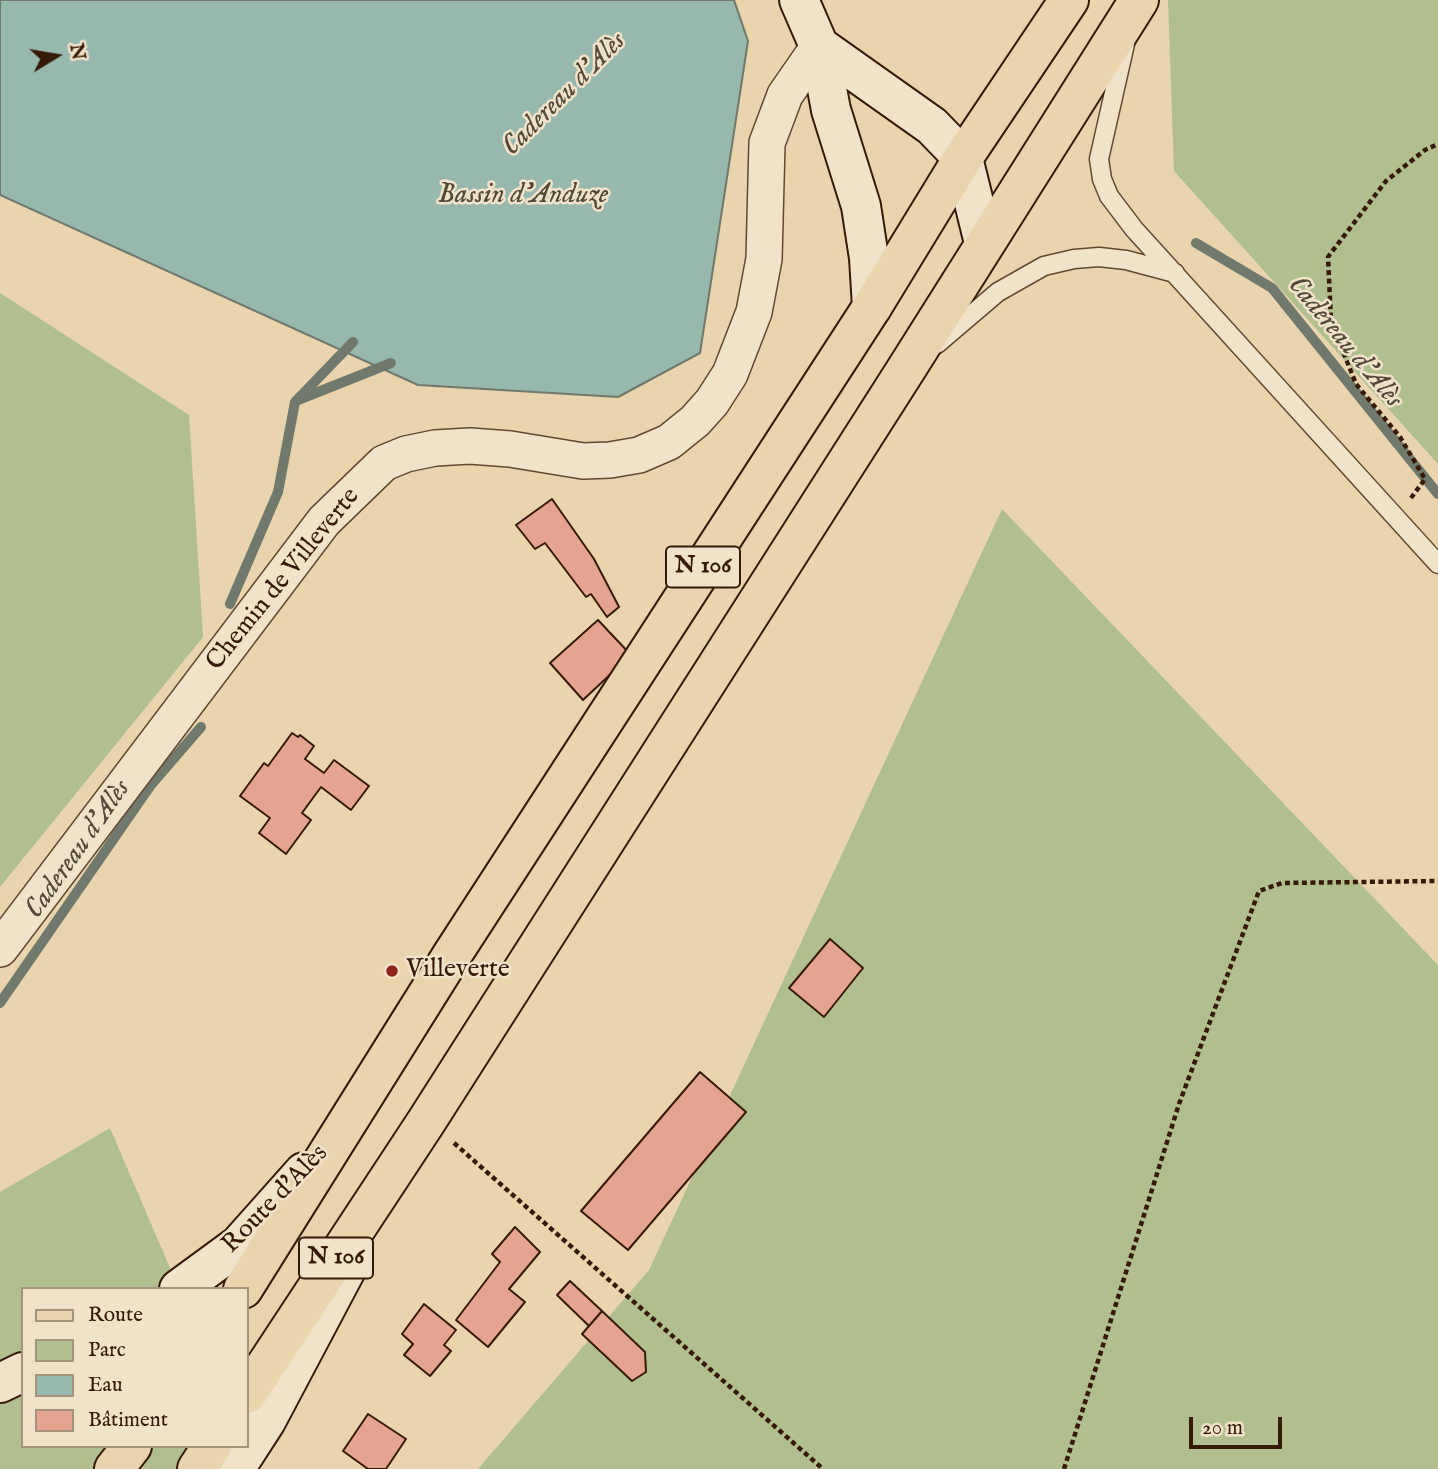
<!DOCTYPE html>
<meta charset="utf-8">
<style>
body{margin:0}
#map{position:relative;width:1438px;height:1469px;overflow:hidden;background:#e9d4ae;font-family:"IM FELL English",serif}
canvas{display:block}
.legend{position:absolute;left:21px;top:1287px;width:228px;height:161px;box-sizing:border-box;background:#f1e3ca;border:2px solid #a6937c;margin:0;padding:9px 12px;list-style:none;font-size:21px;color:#361a07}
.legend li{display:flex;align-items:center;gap:14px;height:35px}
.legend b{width:35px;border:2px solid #a6937c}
.north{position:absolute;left:21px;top:21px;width:70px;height:70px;-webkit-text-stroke:5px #f1e3ca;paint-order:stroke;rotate:79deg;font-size:19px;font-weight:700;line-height:28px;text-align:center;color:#361a07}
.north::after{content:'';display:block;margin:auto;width:24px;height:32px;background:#361a07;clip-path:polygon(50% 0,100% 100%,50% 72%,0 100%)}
.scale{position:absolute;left:1189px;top:1417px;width:93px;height:32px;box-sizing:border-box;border:4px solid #361a07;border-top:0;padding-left:9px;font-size:21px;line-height:24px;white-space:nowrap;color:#361a07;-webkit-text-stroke:5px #f1e3ca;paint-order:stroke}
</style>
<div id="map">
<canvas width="1438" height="1469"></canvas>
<ul class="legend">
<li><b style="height:9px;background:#e9d4ae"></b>Route</li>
<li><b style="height:19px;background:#b1be8e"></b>Parc</li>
<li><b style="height:19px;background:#97b8ad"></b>Eau</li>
<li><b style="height:19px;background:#e4a490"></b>Bâtiment</li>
</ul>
<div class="north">N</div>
<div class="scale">20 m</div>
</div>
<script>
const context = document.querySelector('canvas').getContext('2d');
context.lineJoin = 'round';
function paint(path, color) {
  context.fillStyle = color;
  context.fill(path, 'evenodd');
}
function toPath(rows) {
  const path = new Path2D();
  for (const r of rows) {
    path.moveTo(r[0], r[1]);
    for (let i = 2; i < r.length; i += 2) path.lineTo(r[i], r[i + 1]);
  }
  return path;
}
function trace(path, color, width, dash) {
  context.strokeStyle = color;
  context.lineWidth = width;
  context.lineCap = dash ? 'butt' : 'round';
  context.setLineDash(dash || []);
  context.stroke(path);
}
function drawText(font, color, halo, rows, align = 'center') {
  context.font = font + ' "IM FELL English",serif';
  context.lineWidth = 5;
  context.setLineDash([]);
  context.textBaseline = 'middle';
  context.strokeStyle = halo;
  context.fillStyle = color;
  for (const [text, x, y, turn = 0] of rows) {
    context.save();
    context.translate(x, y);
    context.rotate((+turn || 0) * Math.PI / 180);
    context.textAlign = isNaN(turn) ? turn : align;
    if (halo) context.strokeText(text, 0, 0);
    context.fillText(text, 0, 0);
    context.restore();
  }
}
paint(toPath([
 [1168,0,1438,0,1438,464,1174,171],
 [0,293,189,415,203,637,0,887],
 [1002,509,1438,965,1438,1469,478,1469,649,1270],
 [110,1128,179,1289,23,1289,23,1446,247,1446,247,1443,258,1469,0,1469,0,1192]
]), '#b1be8e');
const water = toPath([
 [0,0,734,0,748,41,700,353,618,397,418,385,0,195,0,0]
]);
paint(water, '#97b8ad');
trace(water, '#70796b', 2);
trace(toPath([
 [1196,243,1272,288,1438,494],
 [298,400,391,363],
 [230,604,278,492,295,402,353,342],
 [0,1003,151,785,201,727]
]), '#70796b', 10);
const building = toPath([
 [552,499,594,559,617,603,619,607,607,617,591,594,586,597,545,543,535,549,516,525,552,499],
 [598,620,631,655,583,700,550,663,598,620],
 [292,733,298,737,300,735,314,746,305,759,324,773,334,760,369,786,351,810,321,787,302,813,311,820,286,854,259,833,270,818,240,796,264,763,268,766,292,733],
 [830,939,863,968,824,1017,789,988,830,939],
 [700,1072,746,1112,628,1250,581,1211,700,1072],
 [515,1227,540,1252,509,1289,525,1302,488,1347,456,1320,500,1262,492,1254,515,1227],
 [570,1281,602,1311,589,1326,557,1295,570,1281],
 [424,1304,456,1330,444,1345,451,1351,430,1376,404,1355,413,1344,402,1334,424,1304],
 [602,1311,645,1352,646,1372,632,1381,582,1334,602,1311],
 [368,1414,406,1439,386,1469,368,1469,343,1451,368,1414]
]);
paint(building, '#e4a490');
trace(building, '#361a07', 2);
const lane = toPath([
 [1125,44,1099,159,1102,179,1109,196,1134,229,1438,564],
 [937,344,998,292,1044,266,1074,259,1099,257,1126,260,1175,273]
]);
const street = toPath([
 [0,949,324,521,384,463,406,454,435,448,470,446,510,449,583,461,610,460,639,455,669,442,695,421,712,402,730,374,754,312,764,259,767,143,785,95,819,46]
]);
const secondary = toPath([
 [799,0,819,46,831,110,861,206,869,258,872,307],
 [819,46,932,126,963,158,984,243],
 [179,1289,239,1245,304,1172],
 [0,1383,23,1372],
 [235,1469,266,1421,348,1266]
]);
const primary = toPath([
 [243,1289,452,955,872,307,963,158,1069,0],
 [247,1394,426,1122,905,371,1139,0],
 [114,1469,132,1446],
 [197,1469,212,1446]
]);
trace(lane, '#634831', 21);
trace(street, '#634831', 38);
trace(secondary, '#361a07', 42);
trace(primary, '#361a07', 42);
trace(toPath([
 [1411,498,1425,479,1400,437,1356,384,1331,321,1328,257,1386,181,1425,150,1438,144],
 [454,1143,823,1469],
 [1064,1469,1179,1104,1259,891,1282,883,1438,881]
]), '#361a07', 4.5, [5, 3.5]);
trace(lane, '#f1e3ca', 18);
trace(street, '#f1e3ca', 35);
trace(secondary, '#f1e3ca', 38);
trace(primary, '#e9d4ae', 38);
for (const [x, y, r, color] of [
 [392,971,7,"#8f2418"]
]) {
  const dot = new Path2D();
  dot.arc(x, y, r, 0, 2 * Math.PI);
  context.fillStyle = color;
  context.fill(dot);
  trace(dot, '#f1e3ca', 2.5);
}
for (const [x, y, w] of [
 [703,567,74],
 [336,1258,74]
]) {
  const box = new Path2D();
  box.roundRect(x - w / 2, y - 20.5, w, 41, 5);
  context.fillStyle = '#f1e3ca';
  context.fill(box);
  trace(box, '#361a07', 2);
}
drawText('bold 24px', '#361a07', null, [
 ["N 106",703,567],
 ["N 106",336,1258]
]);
drawText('26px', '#361a07', '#f1e3ca', [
 ["Chemin de Villeverte",284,580,-51],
 ["Route d'Alès",276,1200,-46]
]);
drawText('26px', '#361a07', '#f1e3ca', [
 ["Villeverte",406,971]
], 'left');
drawText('italic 28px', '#534939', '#f1e3ca', [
 ["Cadereau d'Alès",565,95,-45],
 ["Bassin d'Anduze",523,196],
 ["Cadereau d'Alès",1344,343,50],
 ["Cadereau d'Alès",79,850,-55]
]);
</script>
